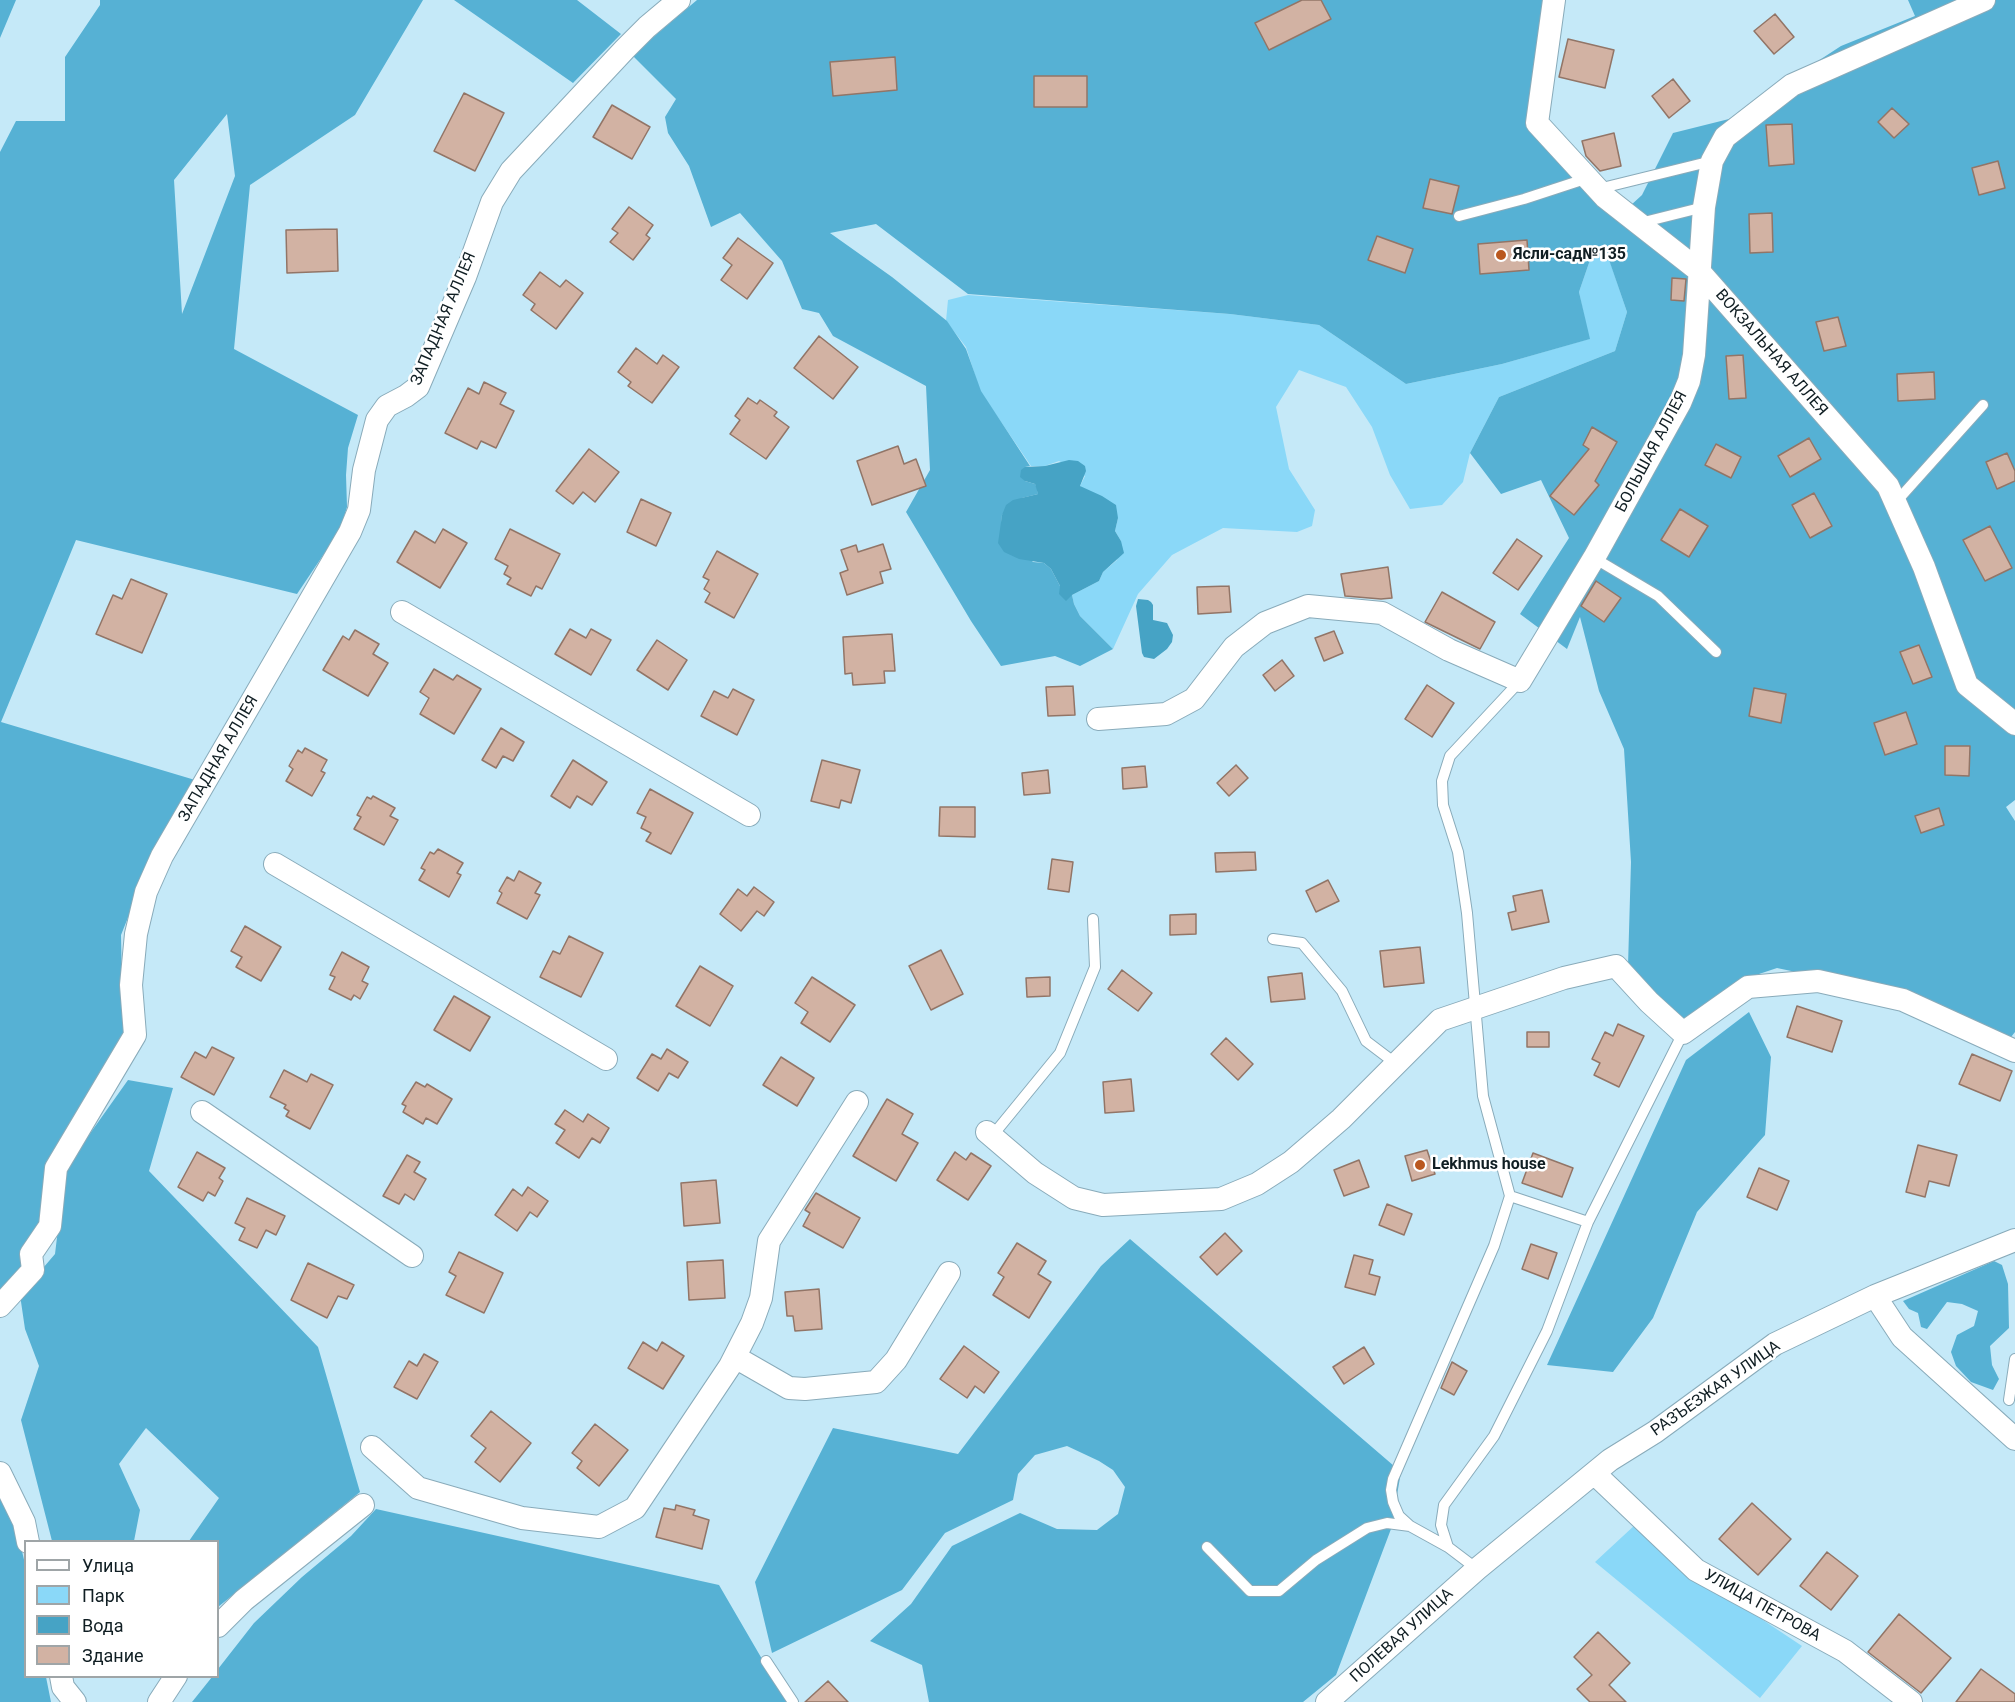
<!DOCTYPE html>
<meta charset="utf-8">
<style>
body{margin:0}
#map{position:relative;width:2015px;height:1702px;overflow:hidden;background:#c5e9f8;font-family:Roboto,sans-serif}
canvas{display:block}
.legend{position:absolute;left:24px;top:1540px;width:195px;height:138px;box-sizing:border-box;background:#fff;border:2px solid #9fa5a7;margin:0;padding:8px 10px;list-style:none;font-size:18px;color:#101e23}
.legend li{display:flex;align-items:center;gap:12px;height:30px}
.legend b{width:30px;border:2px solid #9fa5a7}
</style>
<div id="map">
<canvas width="2015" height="1702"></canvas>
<ul class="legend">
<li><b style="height:8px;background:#fff"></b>Улица</li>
<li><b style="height:16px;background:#8ad8f8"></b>Парк</li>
<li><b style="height:16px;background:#46a3c5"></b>Вода</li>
<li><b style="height:16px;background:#d2b2a3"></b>Здание</li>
</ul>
</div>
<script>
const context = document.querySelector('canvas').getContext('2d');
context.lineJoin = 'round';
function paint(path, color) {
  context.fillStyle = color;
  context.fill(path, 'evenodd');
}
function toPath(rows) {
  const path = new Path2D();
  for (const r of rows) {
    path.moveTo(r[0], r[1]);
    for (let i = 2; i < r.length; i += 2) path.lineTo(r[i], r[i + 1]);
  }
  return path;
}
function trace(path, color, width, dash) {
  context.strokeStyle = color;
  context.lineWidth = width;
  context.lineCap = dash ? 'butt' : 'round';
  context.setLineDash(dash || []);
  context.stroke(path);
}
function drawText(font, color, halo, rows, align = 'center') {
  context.font = font + ' Roboto,sans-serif';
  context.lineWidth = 5;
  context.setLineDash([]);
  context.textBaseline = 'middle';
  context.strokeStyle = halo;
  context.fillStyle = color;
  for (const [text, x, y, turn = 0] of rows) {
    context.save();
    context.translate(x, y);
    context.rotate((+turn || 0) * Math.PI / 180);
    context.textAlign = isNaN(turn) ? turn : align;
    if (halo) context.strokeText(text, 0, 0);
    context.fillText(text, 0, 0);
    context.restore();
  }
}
paint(toPath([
 [1607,253,1627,312,1615,351,1499,397,1470,453,1463,482,1442,505,1410,509,1390,475,1372,427,1346,387,1299,370,1276,407,1289,469,1315,510,1312,526,1297,532,1223,528,1172,555,1138,594,1113,649,1080,616,1074,604,1072,595,1099,581,1103,572,1117,560,1121,541,1115,531,1118,518,1080,486,1085,476,1059,461,1045,466,1031,466,980,391,966,347,946,321,948,300,968,295,1230,314,1319,325,1406,384,1502,364,1589,339,1579,292,1590,260],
 [1636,1524,1679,1564,1802,1646,1760,1698,1595,1562]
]), '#8ad8f8');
paint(toPath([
 [0,0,16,0,0,38],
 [100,0,423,0,355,115,250,185,234,349,358,415,348,448,346,475,347,507,340,530,297,594,76,540,1,722,195,780,139,890,121,935,122,986,128,1036,43,1223,26,1268,0,1294,0,152,16,121,65,121,65,57,100,5],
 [227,114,235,176,182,314,174,180],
 [454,0,577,0,621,34,573,83],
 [697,0,1543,0,1528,126,1618,217,1642,195,1673,133,1729,119,1841,46,1915,16,1908,0,2015,0,2015,800,2006,807,2015,821,2015,1032,2011,1037,1905,995,1777,968,1741,980,1682,1022,1628,966,1631,862,1624,749,1599,691,1580,617,1567,649,1520,614,1569,538,1541,480,1501,494,1470,453,1499,397,1615,351,1627,312,1607,254,1590,260,1579,292,1590,339,1502,364,1406,384,1319,325,1230,314,968,294,876,224,830,233,892,277,947,321,966,349,981,391,1030,466,1025,467,1025,481,1035,484,1037,488,1038,494,1022,498,1002,515,1001,527,1033,562,1044,563,1051,569,1060,586,1072,595,1074,604,1080,616,1113,649,1080,666,1055,656,1001,666,971,621,906,512,930,470,926,386,833,336,819,313,802,309,782,261,740,213,711,227,689,166,668,133,665,117,676,99,632,55],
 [1749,1012,1771,1057,1765,1135,1697,1212,1653,1318,1613,1372,1547,1365,1686,1060],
 [128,1080,173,1088,149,1171,318,1347,360,1492,218,1607,218,1542,189,1541,219,1498,146,1428,119,1464,140,1510,134,1541,52,1541,21,1420,39,1366,25,1329,20,1295,55,1254,66,1163,84,1142],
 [1130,1239,1401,1472,1391,1529,1336,1675,1303,1702,929,1702,922,1665,870,1641,911,1604,952,1546,1020,1513,1057,1529,1097,1530,1118,1514,1125,1487,1113,1470,1099,1461,1067,1446,1035,1455,1018,1474,1013,1500,945,1533,902,1590,772,1653,755,1582,833,1428,958,1454,1101,1266],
 [1994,1261,2002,1265,2008,1284,2009,1328,1990,1346,1992,1365,1999,1379,1993,1390,1971,1382,1956,1366,1951,1352,1957,1335,1974,1326,1978,1311,1962,1304,1947,1302,1927,1329,1921,1327,1918,1313,1909,1309,1903,1301],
 [0,1489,14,1517,25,1564,26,1676,46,1677,51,1702,0,1702],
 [376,1509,719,1585,787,1702,192,1702,212,1677,218,1676,218,1669,254,1623,302,1577,351,1536]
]), '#56b1d4');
paint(toPath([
 [1069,460,1078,461,1085,466,1086,471,1080,486,1102,496,1116,505,1118,518,1115,531,1121,541,1124,553,1103,572,1099,581,1072,595,1066,601,1059,594,1060,586,1051,569,1044,563,1019,559,1004,552,998,543,1002,515,1006,505,1013,500,1038,494,1035,484,1025,481,1020,477,1021,470,1025,467,1045,466],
 [1138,599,1148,600,1151,602,1153,605,1153,620,1167,623,1173,635,1172,642,1167,649,1154,659,1144,657,1142,653,1136,606]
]), '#46a3c5');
const building = toPath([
 [1302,0,1321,0,1331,19,1269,50,1255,23,1302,0],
 [1775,14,1794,37,1774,54,1754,31,1775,14],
 [1568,39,1614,50,1605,88,1559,77,1568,39],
 [895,57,897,90,833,96,830,62,895,57],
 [1034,76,1087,76,1087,107,1034,107,1034,76],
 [1673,79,1690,101,1669,118,1652,96,1673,79],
 [464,93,504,113,475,171,434,151,464,93],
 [612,105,650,127,632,159,593,137,612,105],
 [1892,108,1909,124,1894,138,1878,122,1892,108],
 [1792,124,1794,164,1769,166,1766,125,1792,124],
 [1614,133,1621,166,1600,171,1586,156,1582,141,1614,133],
 [1998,161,2005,188,1979,195,1972,168,1998,161],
 [1430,179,1459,186,1452,214,1423,208,1430,179],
 [629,207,653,225,646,235,650,238,633,260,610,242,618,233,612,229,629,207],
 [1772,213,1773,252,1750,253,1749,214,1772,213],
 [337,229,338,271,287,273,286,230,337,229],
 [1377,236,1413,249,1405,273,1368,260,1377,236],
 [738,238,773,263,747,299,721,280,732,265,723,258,738,238],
 [1527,240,1529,270,1480,274,1478,244,1527,240],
 [540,272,560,287,566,280,583,293,556,329,531,310,535,304,523,295,540,272],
 [1672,278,1686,279,1684,301,1671,300,1672,278],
 [1838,317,1846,346,1824,351,1816,322,1838,317],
 [819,336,858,367,833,399,794,368,819,336],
 [636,348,657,364,663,355,679,367,652,403,628,386,631,382,618,372,636,348],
 [1743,355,1746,398,1729,399,1726,356,1743,355],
 [1934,372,1935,399,1898,401,1897,374,1934,372],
 [484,382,506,393,500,404,514,411,496,448,481,441,477,449,445,433,468,388,479,394,484,382],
 [748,398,757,404,760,400,777,412,774,416,789,427,766,459,730,434,740,420,735,416,748,398],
 [1592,427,1617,442,1595,481,1599,485,1574,515,1550,496,1589,449,1583,445,1592,427],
 [1809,438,1821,459,1790,477,1778,456,1809,438],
 [1716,444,1741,457,1731,478,1705,465,1716,444],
 [898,446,904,464,916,459,926,486,872,505,857,461,898,446],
 [589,449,619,472,595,502,583,492,573,504,556,491,589,449],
 [2007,453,2015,471,2015,481,1997,489,1986,462,2007,453],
 [1814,493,1832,526,1810,538,1792,505,1814,493],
 [641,499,671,513,656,546,627,532,641,499],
 [1680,509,1708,526,1689,557,1661,540,1680,509],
 [1990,526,2012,568,1985,581,1963,540,1990,526],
 [443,529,467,543,440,588,397,562,415,531,435,543,443,529],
 [510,529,560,554,542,589,536,586,531,596,507,584,511,578,504,574,508,566,495,559,510,529],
 [1517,539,1542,556,1518,590,1493,573,1517,539],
 [883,544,891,569,880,572,883,583,847,595,840,573,848,570,841,550,856,545,858,552,883,544],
 [717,551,758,574,734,618,705,602,710,593,704,589,709,580,703,577,717,551],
 [1388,567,1392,598,1381,599,1345,596,1341,574,1388,567],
 [131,579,167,594,142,653,96,634,113,595,122,599,131,579],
 [1596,581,1621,598,1604,622,1581,606,1596,581],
 [1229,586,1231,612,1198,614,1197,587,1229,586],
 [1442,592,1495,622,1480,649,1425,622,1442,592],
 [570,629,586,638,591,629,611,640,591,675,555,654,570,629],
 [355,630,379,644,373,654,388,663,368,696,323,670,343,636,349,640,355,630],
 [1334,631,1343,653,1324,661,1315,638,1334,631],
 [892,634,895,671,884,671,885,683,853,685,852,673,845,674,843,637,892,634],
 [657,640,687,660,668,690,637,670,657,640],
 [1919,645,1932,677,1913,684,1900,652,1919,645],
 [1282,660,1294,676,1275,691,1263,675,1282,660],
 [434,669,453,680,457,675,481,689,454,734,420,714,429,698,420,692,434,669],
 [1427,685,1454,703,1432,737,1405,719,1427,685],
 [1073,686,1075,715,1048,716,1046,687,1073,686],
 [1754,688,1786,694,1781,723,1749,716,1754,688],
 [733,689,754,700,737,735,701,716,714,691,728,698,733,689],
 [1906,712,1917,744,1885,755,1874,723,1906,712],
 [501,728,524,742,513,761,503,756,496,768,482,760,501,728],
 [1945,746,1970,746,1969,776,1945,775,1945,746],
 [305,748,327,760,321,771,325,773,312,796,286,781,293,769,289,766,298,750,302,753,305,748],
 [573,760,607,782,592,805,577,796,570,808,551,796,573,760],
 [822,760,860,770,851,803,841,800,839,808,811,801,822,760],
 [1236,765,1248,778,1229,796,1217,783,1236,765],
 [1145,766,1147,787,1123,789,1122,768,1145,766],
 [1048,770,1050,793,1024,795,1022,773,1048,770],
 [650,789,693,813,671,854,646,841,651,833,641,828,646,817,637,813,650,789],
 [373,796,395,808,390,816,398,820,384,845,354,829,361,817,357,815,367,797,371,799,373,796],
 [940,807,975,807,975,837,939,836,940,807],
 [1939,808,1944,825,1921,833,1915,816,1939,808],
 [438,849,463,863,457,873,461,875,449,897,419,880,425,870,421,868,430,852,434,854,438,849],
 [1255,852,1256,870,1216,872,1215,853,1255,852],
 [1052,859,1073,862,1069,892,1048,889,1052,859],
 [519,871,541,883,535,893,540,895,527,919,497,903,502,893,499,891,507,877,514,881,519,871],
 [1328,880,1339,901,1316,912,1306,891,1328,880],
 [754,887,774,902,764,916,757,911,741,931,720,914,738,889,747,896,754,887],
 [1542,890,1549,922,1512,930,1508,913,1516,911,1513,896,1542,890],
 [1196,914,1196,934,1170,935,1170,915,1196,914],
 [245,926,281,947,261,981,236,967,242,957,231,951,245,926],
 [569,936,603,953,581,997,540,977,553,951,560,954,569,936],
 [1420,947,1424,983,1384,987,1380,951,1420,947],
 [941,950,963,994,931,1010,909,966,941,950],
 [342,952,369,967,362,981,368,984,360,999,354,995,351,1000,329,989,335,977,330,975,342,952],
 [700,966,733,986,710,1026,676,1006,700,966],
 [1122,970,1152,993,1138,1011,1108,989,1122,970],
 [1302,973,1305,999,1271,1002,1268,977,1302,973],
 [812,977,855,1005,830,1042,801,1023,808,1012,795,1003,812,977],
 [1050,977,1050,996,1027,997,1026,978,1050,977],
 [454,996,490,1017,470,1051,434,1030,454,996],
 [1797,1006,1842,1021,1832,1052,1787,1037,1797,1006],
 [1618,1024,1644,1036,1619,1087,1594,1075,1600,1063,1592,1059,1605,1032,1613,1036,1618,1024],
 [1527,1032,1549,1032,1549,1047,1527,1047,1527,1032],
 [1226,1038,1253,1064,1238,1080,1211,1054,1226,1038],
 [212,1047,234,1058,214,1095,181,1077,195,1052,206,1058,212,1047],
 [667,1049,688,1062,678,1078,669,1073,658,1091,637,1078,652,1054,661,1059,667,1049],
 [1972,1054,2012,1071,2000,1101,1959,1084,1972,1054],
 [781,1057,814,1078,797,1106,763,1085,781,1057],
 [284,1070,307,1082,311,1074,333,1085,310,1129,286,1116,289,1111,284,1108,286,1105,270,1097,284,1070],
 [1131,1079,1134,1111,1105,1113,1103,1082,1131,1079],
 [416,1082,425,1087,427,1084,452,1099,437,1124,426,1118,423,1124,403,1112,406,1106,402,1104,416,1082],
 [887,1099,913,1114,902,1134,918,1143,896,1181,853,1156,887,1099],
 [565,1110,583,1122,588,1114,609,1128,600,1143,592,1138,579,1158,556,1143,565,1130,555,1124,565,1110],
 [1918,1145,1957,1155,1949,1186,1929,1181,1925,1197,1906,1192,1918,1145],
 [1427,1150,1435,1174,1412,1181,1405,1156,1427,1150],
 [197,1152,225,1168,219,1178,223,1181,215,1196,208,1192,203,1201,178,1187,197,1152],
 [955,1152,966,1160,971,1153,991,1166,968,1200,937,1180,955,1152],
 [1533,1153,1573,1168,1562,1197,1522,1183,1533,1153],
 [407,1155,420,1162,414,1172,426,1179,414,1200,405,1194,399,1204,383,1196,407,1155],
 [1359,1160,1369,1187,1344,1196,1334,1170,1359,1160],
 [1759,1168,1789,1181,1777,1210,1747,1197,1759,1168],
 [716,1180,720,1223,684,1226,681,1183,716,1180],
 [528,1187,548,1201,537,1217,530,1212,517,1231,495,1215,513,1189,522,1196,528,1187],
 [816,1193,860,1218,843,1248,803,1226,810,1213,805,1210,816,1193],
 [247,1198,285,1216,276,1235,266,1230,257,1248,239,1240,245,1228,235,1223,247,1198],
 [1387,1204,1412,1214,1404,1235,1379,1225,1387,1204],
 [1225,1233,1242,1251,1217,1275,1200,1257,1225,1233],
 [1017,1243,1046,1261,1038,1274,1051,1282,1029,1318,993,1295,1004,1277,998,1273,1017,1243],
 [1531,1244,1557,1253,1548,1279,1522,1269,1531,1244],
 [459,1252,503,1273,484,1313,446,1295,456,1276,449,1272,459,1252],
 [1354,1255,1373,1260,1369,1274,1380,1277,1375,1295,1345,1287,1354,1255],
 [723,1260,725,1298,689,1300,687,1262,723,1260],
 [308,1263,354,1285,347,1299,338,1296,327,1318,291,1300,308,1263],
 [819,1289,822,1329,795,1331,793,1316,787,1316,785,1292,819,1289],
 [643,1342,657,1351,662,1342,684,1356,663,1389,628,1368,643,1342],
 [964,1346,999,1372,984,1393,975,1386,967,1398,940,1379,964,1346],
 [1364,1347,1374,1364,1344,1384,1333,1367,1364,1347],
 [424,1354,438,1362,417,1399,394,1387,409,1361,417,1366,424,1354],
 [1452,1362,1467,1371,1454,1395,1441,1388,1452,1362],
 [491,1411,531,1443,500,1482,475,1462,486,1448,471,1436,491,1411],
 [595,1424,628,1450,599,1486,577,1468,582,1461,572,1453,595,1424],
 [1752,1503,1791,1539,1758,1575,1719,1539,1752,1503],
 [676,1505,695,1510,693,1515,709,1520,702,1549,656,1537,664,1508,675,1510,676,1505],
 [1827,1552,1858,1576,1831,1610,1800,1586,1827,1552],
 [1899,1614,1951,1658,1921,1693,1868,1652,1899,1614],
 [1598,1632,1630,1663,1609,1685,1626,1702,1590,1702,1577,1689,1592,1675,1574,1657,1598,1632],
 [1981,1669,2015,1694,2015,1702,1956,1702,1981,1669],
 [828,1681,848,1702,805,1702,828,1681]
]);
paint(building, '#d2b2a3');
trace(building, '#927567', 1.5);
const lane = toPath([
 [1598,189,1712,161],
 [1459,216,1524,199,1582,180,1590,181],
 [1640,223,1704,207],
 [1896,502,1983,405],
 [1594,558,1658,596,1716,652],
 [1273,939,1302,943,1342,991,1366,1041,1395,1063],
 [993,1135,1060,1053,1095,967,1093,919],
 [1510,1196,1588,1222],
 [2009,1400,2015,1359],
 [1207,1547,1250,1591,1279,1591,1316,1560,1367,1528,1387,1523,1410,1526],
 [1448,1547,1441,1525,1444,1505,1494,1436,1547,1331,1588,1222,1683,1033],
 [1477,1569,1448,1547,1410,1526,1399,1516,1393,1502,1391,1490,1393,1479,1494,1246,1510,1196,1483,1096,1467,913,1458,852,1443,805,1442,781,1450,756,1520,681],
 [766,1661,793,1702]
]);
const street = toPath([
 [1554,0,1537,123,1605,197,1698,270,1888,486,1924,567,1967,685,2015,724],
 [402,612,749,815],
 [1098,719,1166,714,1194,699,1234,647,1265,623,1308,606,1382,613,1449,650,1520,681,1594,558,1680,403,1689,381,1694,355,1704,207,1712,161,1725,137,1792,85,1984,0],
 [275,864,606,1059],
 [202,1112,412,1256],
 [987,1132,1035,1173,1074,1198,1103,1205,1221,1199,1257,1184,1291,1162,1341,1119,1440,1020,1564,978,1616,966,1649,1002,1683,1033,1748,987,1818,981,1903,1000,2015,1051],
 [1875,1296,1902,1337,2015,1439],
 [0,1306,33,1270,31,1254,50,1226,56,1168,135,1035,131,985,136,934,146,892,162,856,350,532,359,510,364,470,377,420,387,406,406,396,418,387,465,277,492,202,511,171,625,49,647,27,679,0],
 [735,1357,789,1388,805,1389,876,1382,896,1360,949,1273],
 [372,1447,418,1488,522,1518,599,1527,635,1508,730,1366,752,1323,761,1298,769,1241,857,1102],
 [0,1473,24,1522,28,1542],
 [1595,1474,1696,1570,1845,1651,1911,1702],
 [218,1626,244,1600,363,1505],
 [61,1676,63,1687,75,1702],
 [159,1702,176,1676],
 [1327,1702,1477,1569,1610,1460,1655,1432,1775,1344,1875,1296,2015,1240]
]);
trace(lane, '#89abba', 12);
trace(street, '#89abba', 24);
trace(lane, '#fff', 10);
trace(street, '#fff', 22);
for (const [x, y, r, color] of [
 [1501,255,6,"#ba581f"],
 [1420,1165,6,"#ba581f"]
]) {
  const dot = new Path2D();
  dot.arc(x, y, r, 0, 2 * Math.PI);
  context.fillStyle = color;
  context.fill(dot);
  trace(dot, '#fff', 2);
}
drawText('bold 16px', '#101e23', '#fff', [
 ["Ясли-сад№135",1513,255],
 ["Lekhmus house",1432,1165]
], 'left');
drawText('16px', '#101e23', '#fff', [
 ["ЗАПАДНАЯ АЛЛЕЯ",444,319,-67],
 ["ВОКЗАЛЬНАЯ АЛЛЕЯ",1771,353,49],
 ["БОЛЬШАЯ АЛЛЕЯ",1652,452,-62],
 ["ЗАПАДНАЯ АЛЛЕЯ",219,759,-60],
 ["РАЗЪЕЗЖАЯ УЛИЦА",1716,1389,-35],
 ["УЛИЦА ПЕТРОВА",1762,1606,29],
 ["ПОЛЕВАЯ УЛИЦА",1402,1636,-42]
]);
</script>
